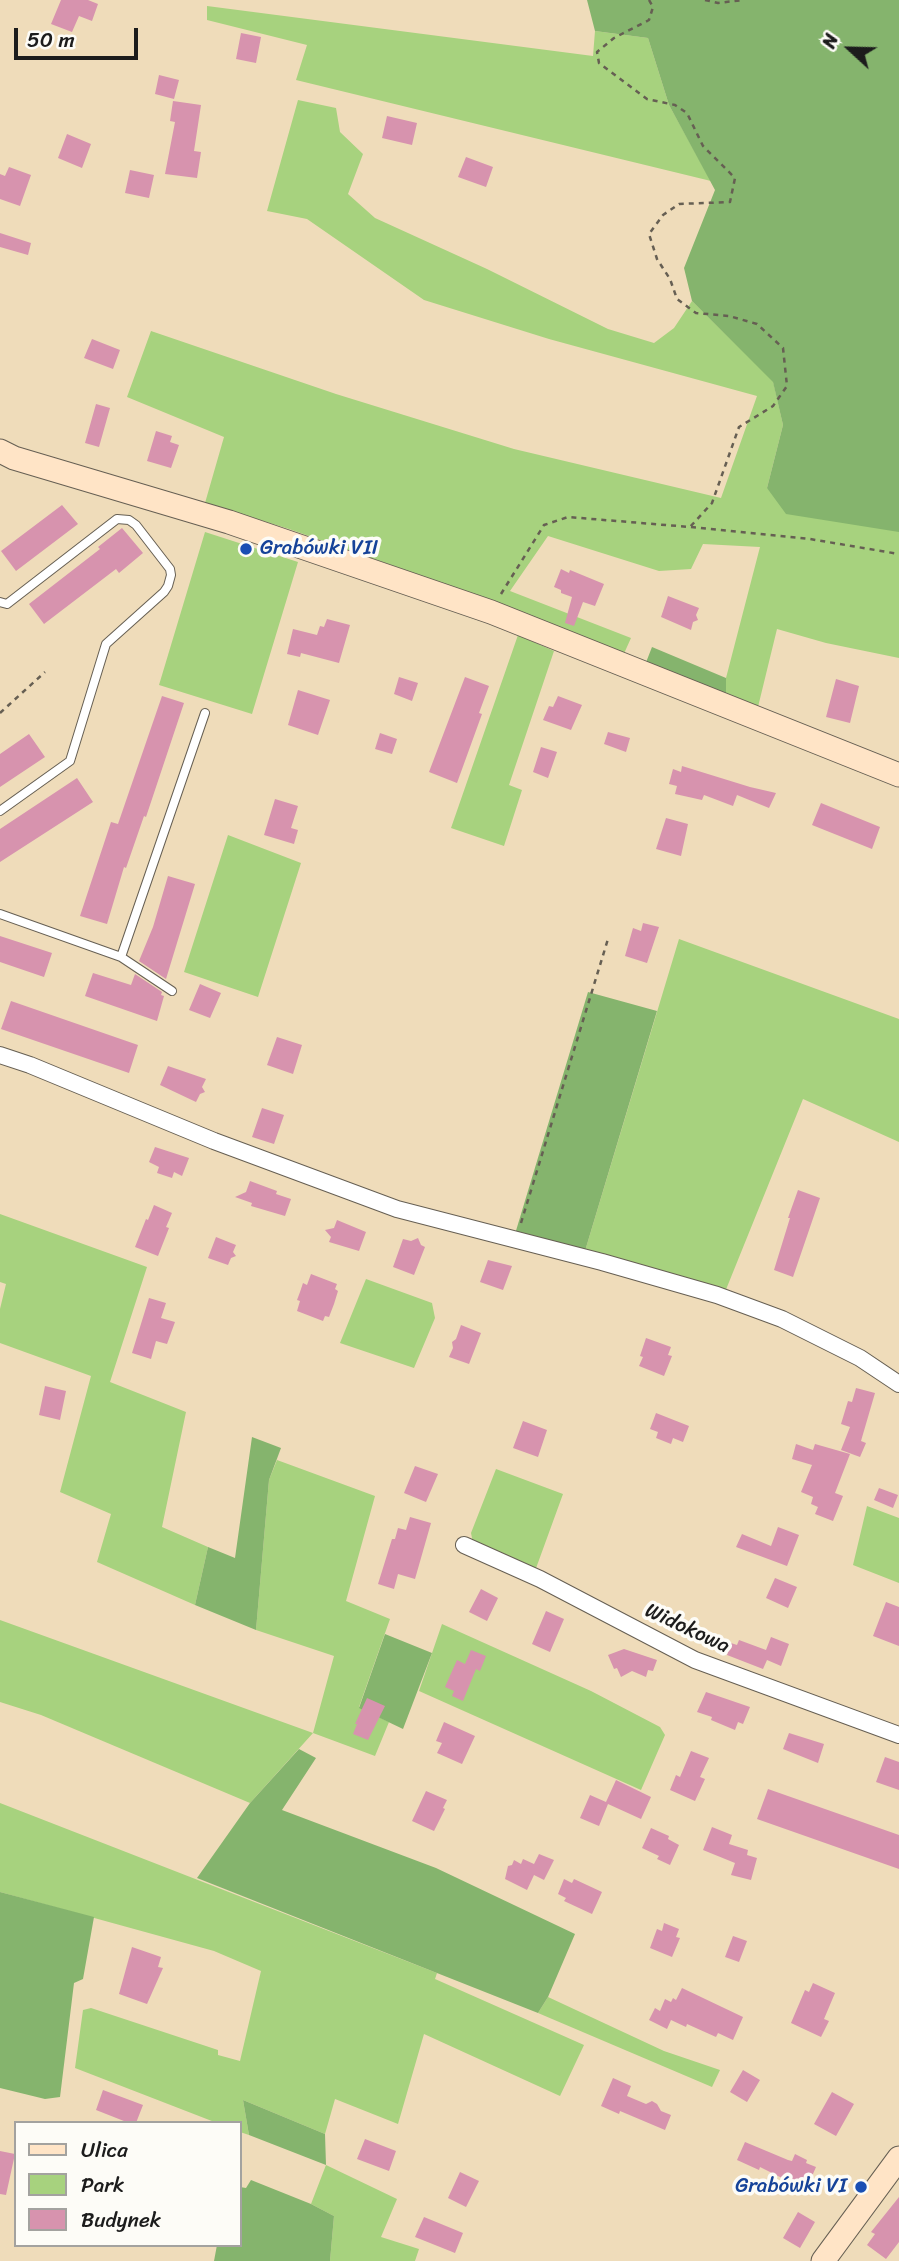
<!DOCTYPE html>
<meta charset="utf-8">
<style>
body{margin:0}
#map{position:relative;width:899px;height:2261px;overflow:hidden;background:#efdcba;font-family:Sriracha,sans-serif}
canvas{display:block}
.legend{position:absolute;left:14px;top:2121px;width:228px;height:126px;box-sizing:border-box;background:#fdfcf7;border:2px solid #a3a29f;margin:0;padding:9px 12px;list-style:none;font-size:21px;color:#1c1c1c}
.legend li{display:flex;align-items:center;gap:14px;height:35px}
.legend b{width:35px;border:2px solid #a3a29f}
.north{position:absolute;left:815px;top:14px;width:70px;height:70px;-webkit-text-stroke:5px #fdfcf7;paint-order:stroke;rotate:292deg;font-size:19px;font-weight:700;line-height:28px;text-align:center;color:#1c1c1c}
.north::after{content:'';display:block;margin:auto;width:24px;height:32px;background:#1c1c1c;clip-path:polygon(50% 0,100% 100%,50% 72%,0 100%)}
.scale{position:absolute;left:14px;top:28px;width:124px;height:32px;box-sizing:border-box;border:4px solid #1c1c1c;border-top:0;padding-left:9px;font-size:21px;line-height:24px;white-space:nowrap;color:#1c1c1c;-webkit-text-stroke:5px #fdfcf7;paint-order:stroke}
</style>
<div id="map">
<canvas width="899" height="2261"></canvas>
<ul class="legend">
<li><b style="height:9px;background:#ffe4c6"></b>Ulica</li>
<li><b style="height:19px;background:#a7d27e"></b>Park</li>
<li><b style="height:19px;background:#d793ae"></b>Budynek</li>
</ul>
<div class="north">N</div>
<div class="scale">50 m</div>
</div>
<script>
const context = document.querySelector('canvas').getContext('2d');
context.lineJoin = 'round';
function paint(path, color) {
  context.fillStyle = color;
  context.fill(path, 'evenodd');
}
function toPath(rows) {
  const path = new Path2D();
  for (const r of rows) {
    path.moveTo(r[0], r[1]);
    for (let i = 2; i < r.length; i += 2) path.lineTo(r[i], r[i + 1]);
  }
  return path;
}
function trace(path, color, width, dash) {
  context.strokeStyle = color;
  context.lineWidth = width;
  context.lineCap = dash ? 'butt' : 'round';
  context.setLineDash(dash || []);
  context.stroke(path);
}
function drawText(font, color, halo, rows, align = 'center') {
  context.font = font + ' Sriracha,sans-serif';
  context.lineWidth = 7;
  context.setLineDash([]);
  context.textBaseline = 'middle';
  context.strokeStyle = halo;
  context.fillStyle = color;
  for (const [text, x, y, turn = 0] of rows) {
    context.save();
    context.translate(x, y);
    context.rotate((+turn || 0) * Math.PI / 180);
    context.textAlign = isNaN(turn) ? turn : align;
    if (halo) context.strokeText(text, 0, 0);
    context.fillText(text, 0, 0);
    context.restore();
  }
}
paint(toPath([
 [207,6,593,56,595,31,648,38,669,105,711,181,296,80,307,45,207,20],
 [298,100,336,108,340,132,363,154,348,194,375,218,487,269,608,329,654,343,674,328,692,301,773,381,783,425,767,488,899,531,899,658,826,643,777,629,757,711,726,700,726,678,760,547,703,544,691,569,659,571,548,536,510,591,631,638,622,658,501,604,289,529,205,503,224,437,127,397,151,331,336,394,514,449,721,498,757,396,549,339,424,300,307,219,267,211],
 [205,532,298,562,252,714,159,685],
 [518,635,554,651,509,785,522,790,504,846,451,828],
 [228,835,301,863,258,997,184,972],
 [679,939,899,1019,899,1142,803,1099,725,1292,585,1251],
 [0,1214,147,1267,110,1382,186,1412,162,1527,208,1547,195,1605,97,1562,111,1514,60,1492,91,1376,0,1343,0,1309,6,1284,0,1282],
 [366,1279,432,1303,435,1318,414,1368,340,1343],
 [277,1460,375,1496,346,1601,390,1619,359,1707,389,1722,375,1756,313,1733,250,1803,41,1715,0,1702,0,1620,313,1733,334,1656,256,1630,269,1480],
 [496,1469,563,1494,535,1571,473,1543,471,1533],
 [867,1506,899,1518,899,1583,853,1565],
 [442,1624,591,1691,660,1727,665,1735,641,1790,419,1691],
 [0,1803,437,1973,435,1979,584,2045,560,2096,424,2034,398,2124,335,2099,325,2134,243,2100,249,2135,240,2132,240,2123,217,2123,75,2068,83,2010,91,2008,218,2050,218,2055,240,2061,261,1971,214,1951,0,1892],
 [548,1997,664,2051,720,2070,712,2087,538,2013],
 [326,2165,397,2199,381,2237,419,2249,415,2261,330,2261,334,2216,311,2204]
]), '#a7d27e');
paint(toPath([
 [587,0,899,0,899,532,786,514,767,488,783,425,773,382,692,301,684,268,715,190,669,105,648,38,595,31],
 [652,647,726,678,726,700,645,665],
 [588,992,657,1011,585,1251,515,1234],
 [252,1437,281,1448,269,1480,256,1630,195,1605,208,1547,235,1558],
 [385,1634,432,1653,403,1729,359,1708],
 [299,1749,316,1758,282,1810,436,1868,575,1934,548,1997,538,2013,197,1878,250,1803],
 [0,1892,94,1917,83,1979,74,1983,60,2097,45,2099,0,2088],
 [243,2100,325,2134,326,2165,249,2135],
 [251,2180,311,2204,334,2216,330,2261,214,2261,217,2245,240,2245,240,2187,246,2188]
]), '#85b46d');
paint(toPath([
 [61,0,88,0,98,4,92,21,79,16,72,32,51,24],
 [241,33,261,37,256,63,236,59],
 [159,75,179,80,174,99,155,94],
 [173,101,201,105,194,151,201,152,197,178,165,174,175,122,170,121],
 [387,116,417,123,412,145,382,138],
 [67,134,91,144,82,168,58,158],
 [466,157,493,167,486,187,458,177],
 [9,167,31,175,20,206,0,199,0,174,5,176],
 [130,170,154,175,149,198,125,193],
 [0,233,31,243,28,255,0,247],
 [92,339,120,350,113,369,84,358],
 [96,404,110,408,99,447,85,443],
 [156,431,172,436,170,442,179,445,171,468,147,461],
 [62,505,78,524,16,571,1,551],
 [122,528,143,553,119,573,116,569,44,624,29,604,100,549,98,547],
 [561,569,569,573,570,570,604,584,595,606,583,602,574,626,565,623,572,597,561,593,561,590,554,587],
 [668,596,699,608,696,615,698,620,693,622,691,630,661,617],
 [327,619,350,625,339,663,301,653,300,657,287,654,293,629,317,635,320,626,324,627],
 [399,677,418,683,412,701,394,694],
 [465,677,489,686,479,713,482,714,457,783,429,772],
 [836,679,859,686,850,723,826,717],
 [298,690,330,700,318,735,288,725],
 [162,696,184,703,146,817,144,816,126,868,124,867,107,924,80,916,111,822,118,824],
 [558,696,582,705,571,730,543,720,549,706,553,707],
 [608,732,630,738,626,752,604,744],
 [380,733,397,739,392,754,375,749],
 [29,734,45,757,0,787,0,754],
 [541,747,557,752,548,778,533,772],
 [682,766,750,787,776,793,769,808,737,795,733,806,704,795,702,800,675,794,677,786,669,784,673,769,681,772],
 [77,778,93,802,0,862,0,829],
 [275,799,298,806,291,828,298,830,294,844,264,835],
 [821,803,880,827,872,849,812,825],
 [666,818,688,824,681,856,656,849],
 [168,876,195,884,166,979,139,961,153,927],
 [643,923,659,927,647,963,625,956,633,928,641,931],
 [0,936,52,953,44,977,0,962],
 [93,973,131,985,135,974,162,992,161,995,164,996,157,1021,85,996],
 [200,984,221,993,210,1018,189,1010],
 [11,1001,138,1045,129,1073,1,1029],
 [277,1037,302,1045,293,1074,267,1065],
 [168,1066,206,1079,202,1087,205,1092,200,1094,196,1102,160,1085],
 [262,1108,284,1115,274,1144,252,1137],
 [155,1147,189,1158,182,1176,174,1172,172,1178,157,1173,159,1167,149,1162],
 [250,1181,277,1191,276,1194,291,1199,285,1216,251,1206,252,1203,235,1197,246,1192],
 [798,1190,820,1198,793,1277,774,1270,790,1218,788,1218],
 [154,1205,172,1213,166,1227,169,1228,158,1256,135,1247,146,1219,148,1220],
 [337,1220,366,1232,359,1251,329,1242,331,1237,325,1230,334,1228],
 [216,1237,236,1245,233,1252,236,1256,231,1258,228,1265,208,1258],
 [418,1238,421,1245,425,1247,414,1275,393,1267,403,1239,411,1241],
 [488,1260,512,1266,503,1290,480,1282],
 [311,1274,337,1284,335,1289,338,1291,334,1304,329,1317,325,1316,323,1321,297,1311,300,1301,297,1300,300,1292,303,1283,307,1285],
 [149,1298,166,1303,161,1318,175,1322,167,1344,156,1341,151,1359,132,1353],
 [461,1325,481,1333,469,1364,449,1357,453,1348,452,1342,456,1339],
 [646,1338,671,1347,668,1355,672,1356,664,1376,639,1366,643,1357,640,1356],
 [45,1386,66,1391,60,1420,39,1415],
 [856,1388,875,1393,861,1441,866,1443,860,1457,841,1450,850,1427,841,1424,848,1401,852,1402],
 [656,1413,689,1426,683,1442,673,1438,671,1444,656,1438,658,1432,650,1429],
 [523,1421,547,1430,538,1457,513,1448],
 [796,1444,813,1450,815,1444,850,1454,835,1493,843,1496,833,1521,815,1514,818,1507,811,1504,813,1497,801,1492,812,1465,792,1459],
 [415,1466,438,1474,426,1502,404,1493],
 [879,1488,898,1495,893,1508,874,1500],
 [410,1517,431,1523,415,1579,398,1574,394,1589,378,1584,392,1539,395,1539,398,1528,406,1530],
 [778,1527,799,1535,787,1566,736,1547,742,1534,771,1546],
 [775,1578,797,1587,788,1608,766,1598],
 [481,1589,498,1598,487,1621,469,1612],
 [886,1602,899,1607,899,1646,873,1636],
 [546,1611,564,1619,550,1652,532,1644],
 [771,1637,789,1644,781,1666,767,1660,763,1669,727,1655,731,1643,737,1645,739,1640,766,1650],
 [624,1649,657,1660,653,1671,648,1670,646,1677,632,1671,621,1677,617,1668,614,1669,608,1655],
 [471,1650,486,1656,480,1671,476,1669,463,1701,452,1696,454,1691,445,1687,457,1660,465,1664],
 [706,1692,750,1707,743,1724,738,1722,735,1730,711,1720,712,1717,697,1712],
 [367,1698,385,1706,368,1740,353,1734,357,1724,355,1724],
 [444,1722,475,1736,462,1764,437,1753,442,1743,436,1741],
 [789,1733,824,1744,818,1763,783,1749],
 [691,1751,709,1758,700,1777,705,1779,695,1801,670,1790,676,1775,680,1777],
 [885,1757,899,1762,899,1790,876,1782],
 [616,1780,651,1797,641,1819,608,1804,599,1826,580,1818,590,1795,606,1802],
 [768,1789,899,1835,899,1869,757,1819],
 [426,1791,447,1800,443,1808,445,1809,434,1831,412,1821],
 [712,1827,732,1835,729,1844,748,1850,747,1855,757,1858,751,1880,731,1875,735,1863,703,1850],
 [651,1828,669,1836,668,1839,679,1845,670,1865,657,1859,659,1856,642,1848],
 [539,1854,554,1860,544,1880,534,1875,527,1890,505,1879,508,1866,512,1865,514,1860,521,1864,523,1859,534,1864],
 [564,1879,572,1883,574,1879,602,1892,592,1914,564,1901,566,1898,558,1894],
 [664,1923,679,1929,676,1937,680,1938,672,1957,650,1948,657,1929,662,1931],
 [733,1936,747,1941,739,1962,725,1957],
 [132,1947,161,1957,158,1967,163,1968,147,2004,119,1994],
 [813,1983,835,1993,824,2019,829,2021,821,2037,791,2023,805,1990,809,1992],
 [682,1988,743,2017,733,2040,718,2033,716,2037,687,2024,686,2027,671,2020,667,2029,649,2020,655,2008,660,2011,665,1999,671,2002,673,1998,676,2000],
 [743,2070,760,2080,747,2102,730,2092],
 [613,2078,631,2086,627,2096,646,2104,652,2101,657,2104,661,2111,671,2115,665,2130,620,2111,619,2114,601,2106],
 [103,2090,143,2105,136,2123,129,2123,96,2110],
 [832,2092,854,2104,836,2136,814,2124],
 [365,2139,396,2151,389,2171,357,2159],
 [745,2142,788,2160,792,2161,795,2154,807,2160,806,2163,816,2167,806,2190,760,2167,759,2170,737,2160],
 [0,2151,15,2154,6,2195,0,2194],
 [460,2172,479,2181,466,2207,448,2198],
 [899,2197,899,2242,886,2259,867,2245,875,2234,871,2232],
 [798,2212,815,2222,800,2248,783,2238],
 [424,2217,463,2233,455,2253,415,2237]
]), '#d793ae');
const lane = toPath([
 [0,602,7,604,117,519,129,520,136,525,170,569,171,575,168,586,164,592,106,644,70,761,0,811],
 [0,914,121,957,205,713],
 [121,957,172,991]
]);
const street = toPath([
 [0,1055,30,1065,214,1141,397,1209,602,1262,717,1295,782,1319,860,1358,899,1384],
 [464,1545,540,1579,695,1660,899,1735]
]);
const secondary = toPath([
 [0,451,14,458,229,522,491,612,899,775],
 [823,2261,899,2158]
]);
trace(lane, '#665f53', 10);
trace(street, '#665f53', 18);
trace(secondary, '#665f53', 25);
trace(toPath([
 [649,0,653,7,649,20,614,38,597,52,599,63,647,99,675,105,687,113,703,146,735,178,730,202,679,204,663,215,649,234,657,259,670,279,677,299,696,313,729,316,757,324,783,348,787,386,773,406,739,427,712,503,690,527],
 [705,0,718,3,743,0],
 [501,594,544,525,568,517,690,527,810,539,899,554],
 [0,713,45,672],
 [521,1223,608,939]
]), '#665f53', 2.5, [5, 5]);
trace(lane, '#fff', 8);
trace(street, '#fff', 16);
trace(secondary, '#ffe4c6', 23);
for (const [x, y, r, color] of [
 [246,549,7,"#1a4fb4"],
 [861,2187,7,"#1a4fb4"]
]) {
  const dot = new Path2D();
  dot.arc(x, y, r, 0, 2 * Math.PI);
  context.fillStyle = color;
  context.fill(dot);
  trace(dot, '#fdfcf7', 2.5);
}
drawText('21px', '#164399', '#fdfcf7', [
 ["Grabówki VII",260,549],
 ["Grabówki VI",847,2187,"right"]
], 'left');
drawText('21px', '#1c1c1c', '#fdfcf7', [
 ["Widokowa",687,1629,25]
]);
</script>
